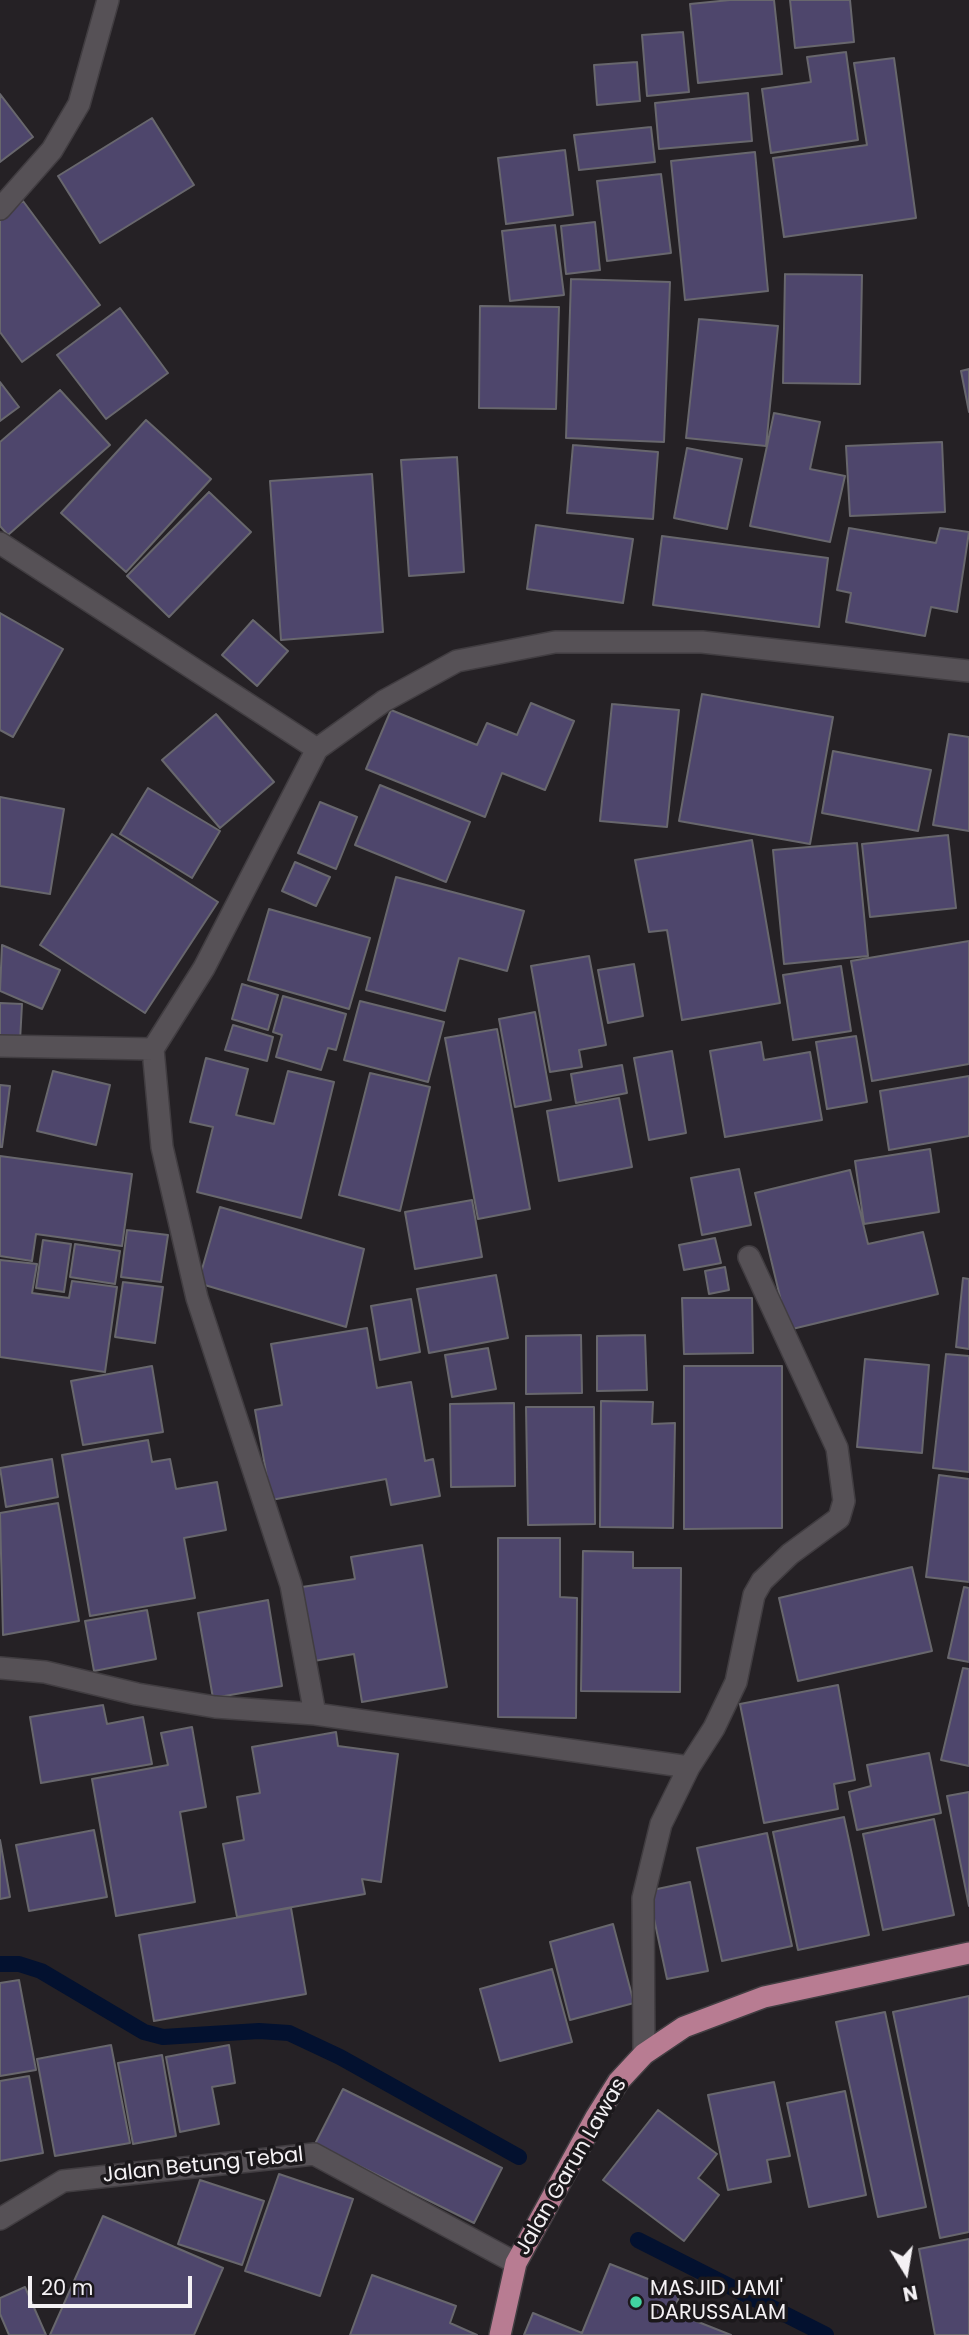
<!DOCTYPE html>
<style>
body{margin:0}
#map{position:relative;width:969px;height:2335px;overflow:hidden;background:#252125;font-family:Poppins,sans-serif}
canvas{display:block}
.north{position:absolute;left:871px;top:2237px;width:70px;height:70px;-webkit-text-stroke:5px #1b181b;paint-order:stroke;rotate:169deg;font-size:19px;font-weight:700;line-height:28px;text-align:center;color:#f4f1f4}
.north::after{content:'';display:block;margin:auto;width:24px;height:32px;background:#f4f1f4;clip-path:polygon(50% 0,100% 100%,50% 72%,0 100%)}
.scale{position:absolute;left:28px;top:2276px;width:164px;height:32px;box-sizing:border-box;border:4px solid #f4f1f4;border-top:0;padding-left:9px;font-size:21px;line-height:24px;white-space:nowrap;color:#f4f1f4;-webkit-text-stroke:5px #1b181b;paint-order:stroke}
</style>
<div id="map">
<canvas width="969" height="2335"></canvas>
<div class="north">N</div>
<div class="scale">20 m</div>
</div>
<script>
const context = document.querySelector('canvas').getContext('2d');
context.lineJoin = 'round';
function toPath(rows) {
  const path = new Path2D();
  for (const r of rows) {
    path.moveTo(r[0], r[1]);
    for (let i = 2; i < r.length; i += 2) path.lineTo(r[i], r[i + 1]);
  }
  return path;
}
function trace(path, color, width, dash) {
  context.strokeStyle = color;
  context.lineWidth = width;
  context.lineCap = dash ? 'butt' : 'round';
  context.setLineDash(dash || []);
  context.stroke(path);
}
function paint(path, color) {
  context.fillStyle = color;
  context.fill(path, 'evenodd');
}
function drawText(font, color, halo, rows, align = 'center') {
  context.font = font + ' Poppins,sans-serif';
  context.lineWidth = 7;
  context.setLineDash([]);
  context.textBaseline = 'middle';
  context.strokeStyle = halo;
  context.fillStyle = color;
  for (const [text, x, y, turn = 0] of rows) {
    context.save();
    context.translate(x, y);
    context.rotate((+turn || 0) * Math.PI / 180);
    context.textAlign = isNaN(turn) ? turn : align;
    if (halo) context.strokeText(text, 0, 0);
    context.fillText(text, 0, 0);
    context.restore();
  }
}
trace(toPath([
 [0,1964,19,1964,41,1971,144,2032,163,2037,259,2031,289,2033,340,2057,519,2157],
 [638,2240,826,2335]
]), '#03112f', 16);
const building = toPath([
 [730,0,774,0,782,74,698,83,690,4,730,0],
 [790,0,850,0,854,42,795,48,790,0],
 [683,32,689,92,647,96,642,35,683,32],
 [846,52,858,140,771,153,762,89,811,82,807,57,846,52],
 [894,58,916,218,784,237,773,158,867,145,854,63,894,58],
 [637,62,640,101,597,105,594,65,637,62],
 [748,93,752,141,659,149,655,103,748,93],
 [0,94,33,137,0,162,0,94],
 [152,118,194,185,100,243,58,176,152,118],
 [651,127,655,162,579,170,574,135,651,127],
 [565,150,573,215,506,224,498,158,565,150],
 [755,152,768,291,685,300,671,161,755,152],
 [661,174,671,253,607,261,597,181,661,174],
 [23,201,100,305,22,362,0,332,0,218,23,201],
 [595,222,600,270,566,274,561,226,595,222],
 [555,225,564,295,510,301,502,231,555,225],
 [785,274,862,275,860,384,783,383,785,274],
 [571,279,670,282,664,442,566,438,571,279],
 [480,306,559,307,556,409,479,408,480,306],
 [120,308,168,373,106,419,57,355,120,308],
 [699,319,778,326,766,446,686,438,699,319],
 [969,369,969,412,961,371,969,369],
 [0,382,19,407,0,421,0,382],
 [60,390,110,445,8,535,0,526,0,442,60,390],
 [774,413,820,422,810,469,845,476,830,542,750,526,774,413],
 [146,420,211,479,126,572,61,513,146,420],
 [942,442,945,512,850,516,846,446,942,442],
 [573,445,658,452,653,519,567,513,573,445],
 [687,448,742,459,727,529,674,518,687,448],
 [457,457,464,572,409,576,401,460,457,457],
 [372,474,383,632,281,640,270,481,372,474],
 [209,492,251,532,169,617,127,576,209,492],
 [536,525,633,539,623,603,527,589,536,525],
 [849,528,936,543,940,528,969,532,957,612,931,607,925,636,846,622,851,593,837,590,849,528],
 [662,536,828,558,819,627,653,605,662,536],
 [0,613,63,649,13,737,0,730,0,613],
 [253,620,288,651,257,686,222,655,253,620],
 [702,694,833,717,810,844,679,821,702,694],
 [531,703,574,721,545,790,502,773,485,817,366,769,391,710,477,745,487,723,517,735,531,703],
 [612,704,679,710,667,827,600,821,612,704],
 [216,714,274,782,220,828,162,760,216,714],
 [949,734,969,737,969,831,933,825,949,734],
 [833,751,931,770,918,831,822,813,833,751],
 [380,785,470,822,446,882,355,845,380,785],
 [148,788,220,831,192,878,120,834,148,788],
 [0,797,64,809,50,894,0,886,0,797],
 [320,802,357,817,336,869,298,853,320,802],
 [112,834,218,902,145,1013,40,945,112,834],
 [948,835,956,908,870,917,862,844,948,835],
 [752,840,780,1003,682,1020,667,930,649,932,635,860,752,840],
 [857,843,868,956,784,964,773,850,857,843],
 [295,862,330,877,316,906,282,891,295,862],
 [396,877,524,911,507,971,459,958,445,1011,366,990,396,877],
 [269,909,370,938,349,1009,248,980,269,909],
 [969,941,969,1064,872,1081,851,961,969,941],
 [2,945,60,970,42,1009,0,991,2,945],
 [589,956,606,1045,579,1050,582,1067,550,1072,531,966,589,956],
 [634,964,643,1016,608,1023,598,970,634,964],
 [841,966,851,1031,793,1040,783,975,841,966],
 [242,984,278,995,268,1030,232,1019,242,984],
 [283,996,346,1014,336,1050,328,1048,321,1070,276,1057,282,1035,273,1032,283,996],
 [360,1001,444,1022,428,1082,344,1060,360,1001],
 [0,1003,22,1004,20,1041,0,1040,0,1003],
 [535,1012,551,1100,515,1107,499,1019,535,1012],
 [233,1025,273,1037,267,1061,225,1050,233,1025],
 [497,1029,530,1209,478,1219,445,1038,497,1029],
 [856,1036,867,1102,827,1109,816,1042,856,1036],
 [761,1042,764,1060,810,1052,822,1120,725,1137,710,1051,761,1042],
 [672,1051,686,1133,649,1140,634,1058,672,1051],
 [206,1058,248,1069,236,1115,274,1124,288,1071,334,1082,301,1218,197,1192,213,1127,190,1122,206,1058],
 [622,1065,627,1093,576,1103,571,1074,622,1065],
 [53,1071,110,1085,96,1145,37,1131,53,1071],
 [370,1073,430,1087,400,1211,339,1195,370,1073],
 [969,1076,969,1136,889,1150,880,1091,969,1076],
 [0,1085,10,1086,2,1147,0,1147,0,1085],
 [619,1098,632,1167,559,1181,547,1111,619,1098],
 [930,1149,939,1212,864,1224,855,1161,930,1149],
 [0,1156,132,1174,122,1246,36,1234,32,1261,0,1256,0,1156],
 [739,1169,751,1225,702,1235,691,1178,739,1169],
 [850,1170,868,1244,923,1232,938,1294,788,1330,755,1193,850,1170],
 [472,1200,482,1257,415,1269,405,1212,472,1200],
 [220,1207,364,1249,346,1327,198,1283,220,1207],
 [127,1230,168,1235,161,1282,121,1277,127,1230],
 [715,1238,721,1263,684,1270,679,1245,715,1238],
 [43,1240,71,1244,64,1292,36,1288,43,1240],
 [75,1244,120,1251,115,1284,70,1277,75,1244],
 [0,1260,37,1264,32,1293,69,1298,72,1281,117,1287,105,1372,0,1357,0,1260],
 [725,1267,729,1290,709,1294,705,1271,725,1267],
 [496,1275,508,1338,429,1353,417,1289,496,1275],
 [963,1278,969,1279,969,1349,956,1347,963,1278],
 [123,1282,163,1287,155,1343,115,1337,123,1282],
 [682,1298,752,1298,753,1353,684,1354,682,1298],
 [411,1299,420,1352,380,1360,371,1306,411,1299],
 [367,1328,377,1388,411,1382,425,1461,433,1459,440,1496,391,1505,386,1479,271,1500,255,1410,282,1405,271,1344,367,1328],
 [581,1335,582,1393,526,1394,526,1336,581,1335],
 [645,1335,647,1390,597,1391,597,1336,645,1335],
 [488,1348,496,1389,452,1397,445,1355,488,1348],
 [946,1354,969,1356,969,1472,933,1468,946,1354],
 [865,1359,929,1365,922,1453,857,1447,865,1359],
 [152,1366,163,1432,83,1445,71,1381,152,1366],
 [684,1366,782,1366,782,1528,684,1529,684,1366],
 [601,1401,653,1402,652,1424,675,1423,673,1528,600,1527,601,1401],
 [514,1403,515,1486,451,1487,450,1404,514,1403],
 [526,1407,594,1407,595,1524,528,1525,526,1407],
 [148,1440,152,1462,170,1459,176,1489,217,1482,226,1530,184,1538,195,1598,90,1616,62,1455,148,1440],
 [52,1459,58,1497,6,1507,0,1468,52,1459],
 [939,1475,969,1479,969,1582,926,1577,939,1475],
 [58,1503,79,1621,3,1635,0,1513,58,1503],
 [498,1538,560,1538,560,1597,577,1598,576,1718,498,1717,498,1538],
 [422,1545,447,1687,362,1702,354,1654,314,1661,302,1587,355,1579,351,1557,422,1545],
 [583,1551,633,1552,633,1568,681,1568,680,1692,581,1691,583,1551],
 [912,1567,932,1651,798,1681,779,1598,912,1567],
 [964,1587,969,1588,969,1662,948,1658,964,1587],
 [268,1600,282,1686,213,1698,198,1613,268,1600],
 [147,1610,156,1659,94,1671,85,1621,147,1610],
 [963,1668,969,1669,969,1766,941,1760,963,1668],
 [838,1685,855,1780,834,1784,838,1809,764,1823,740,1704,838,1685],
 [103,1705,107,1724,143,1717,152,1764,41,1783,30,1717,103,1705],
 [192,1727,206,1807,180,1812,195,1902,116,1916,92,1779,168,1765,161,1733,192,1727],
 [336,1732,338,1746,398,1754,381,1882,362,1879,365,1894,237,1917,223,1844,244,1840,237,1797,260,1793,252,1747,336,1732],
 [929,1753,941,1813,857,1830,849,1792,871,1786,867,1765,929,1753],
 [969,1792,969,1906,947,1796,969,1792],
 [844,1817,869,1935,798,1950,773,1832,844,1817],
 [934,1819,954,1915,883,1930,863,1834,934,1819],
 [94,1830,107,1897,29,1911,16,1845,94,1830],
 [767,1833,792,1946,722,1961,697,1848,767,1833],
 [0,1840,10,1897,0,1899,0,1840],
 [690,1882,708,1971,667,1979,648,1891,690,1882],
 [291,1908,306,1994,154,2021,139,1935,291,1908],
 [613,1924,634,2003,570,2020,550,1942,613,1924],
 [552,1969,572,2042,500,2061,480,1989,552,1969],
 [19,1980,36,2070,0,2076,0,1983,19,1980],
 [969,1996,969,2232,940,2238,893,2012,969,1996],
 [885,2012,926,2207,878,2217,836,2022,885,2012],
 [111,2045,130,2143,55,2156,37,2059,111,2045],
 [229,2045,235,2083,212,2087,219,2124,180,2132,166,2057,229,2045],
 [162,2055,176,2136,133,2144,118,2063,162,2055],
 [29,2076,43,2153,0,2161,0,2081,29,2076],
 [774,2082,790,2156,767,2160,771,2182,728,2190,708,2095,774,2082],
 [343,2089,502,2168,474,2223,315,2144,343,2089],
 [845,2091,866,2195,809,2207,787,2103,845,2091],
 [658,2110,717,2154,698,2178,719,2195,684,2241,603,2180,658,2110],
 [279,2174,353,2199,320,2296,245,2271,279,2174],
 [200,2180,264,2201,242,2265,178,2244,200,2180],
 [103,2216,223,2268,194,2335,50,2335,103,2216],
 [969,2239,969,2335,935,2335,919,2249,969,2239],
 [610,2264,681,2292,673,2312,731,2335,524,2335,533,2313,582,2333,610,2264],
 [372,2275,456,2306,450,2323,477,2335,350,2335,372,2275],
 [25,2287,46,2335,9,2335,0,2314,0,2298,25,2287]
]);
paint(building, '#4e466c');
trace(building, '#68676d', 2);
const minor = toPath([
 [0,209,52,150,79,104,108,0],
 [0,543,317,749,384,701,457,661,555,642,702,642,969,671],
 [0,1046,153,1049],
 [0,1668,45,1672,137,1694,215,1707,315,1714,689,1767,661,1824,643,1898,644,2054],
 [315,1714,291,1585,197,1298,162,1147,153,1049,204,968,317,749],
 [689,1767,714,1728,736,1682,754,1595,762,1581,790,1554,839,1518,844,1501,837,1448,749,1257],
 [0,2219,63,2181,314,2154,516,2263]
]);
const major = toPath([
 [500,2335,516,2263,596,2117,618,2082,644,2054,684,2027,764,1997,969,1953]
]);
trace(minor, '#413d41', 24);
trace(major, '#413d41', 24);
trace(minor, '#565156', 21);
trace(major, '#b87c92', 21);
for (const [x, y, r, color] of [
 [636,2302,7,"#41d4a1"]
]) {
  const dot = new Path2D();
  dot.arc(x, y, r, 0, 2 * Math.PI);
  context.fillStyle = color;
  context.fill(dot);
  trace(dot, '#1b181b', 2.5);
}
drawText('21px', '#f4f1f4', '#1b181b', [
 ["Jalan Betung Tebal",203,2166,-6],
 ["Jalan Garun Lawas",572,2167,-60]
]);
drawText('21px', '#f4f1f4', '#1b181b', [
 ["MASJID JAMI'",650,2290],
 ["DARUSSALAM",650,2314]
], 'left');
</script>
